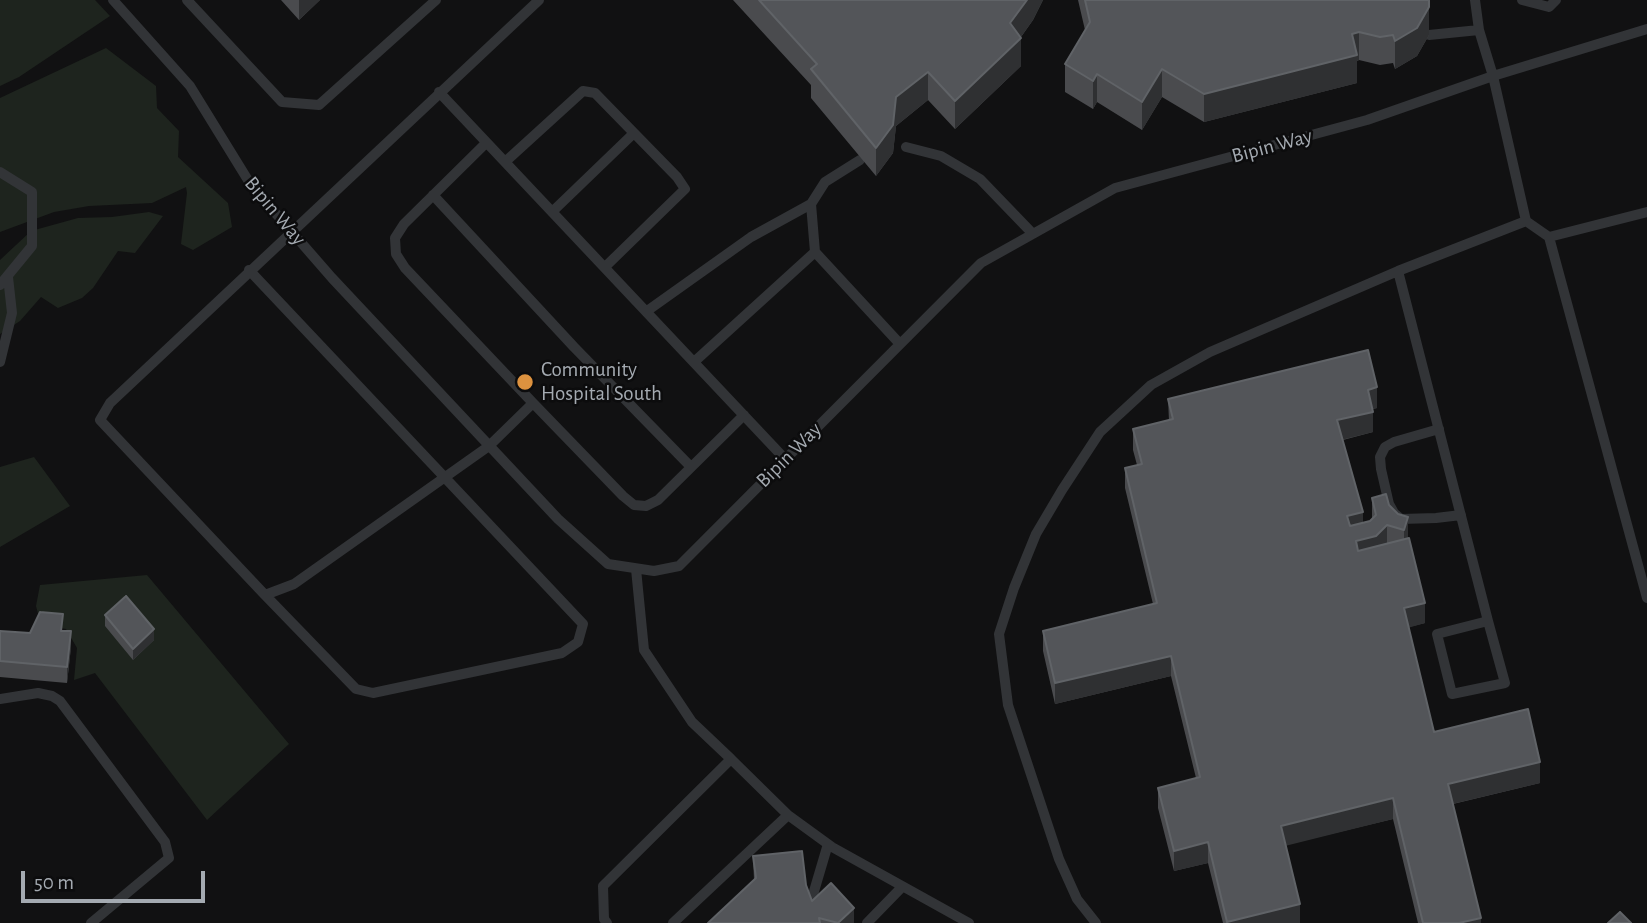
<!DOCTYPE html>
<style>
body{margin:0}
#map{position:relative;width:1647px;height:923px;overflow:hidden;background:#111112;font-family:"Alegreya Sans",sans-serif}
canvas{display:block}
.scale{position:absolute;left:21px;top:871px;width:184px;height:32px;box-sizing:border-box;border:4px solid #a4aab1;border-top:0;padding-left:9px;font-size:21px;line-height:24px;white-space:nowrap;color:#a4aab1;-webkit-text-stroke:5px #0c0c0d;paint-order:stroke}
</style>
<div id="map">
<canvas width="1647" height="923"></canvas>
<div class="scale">50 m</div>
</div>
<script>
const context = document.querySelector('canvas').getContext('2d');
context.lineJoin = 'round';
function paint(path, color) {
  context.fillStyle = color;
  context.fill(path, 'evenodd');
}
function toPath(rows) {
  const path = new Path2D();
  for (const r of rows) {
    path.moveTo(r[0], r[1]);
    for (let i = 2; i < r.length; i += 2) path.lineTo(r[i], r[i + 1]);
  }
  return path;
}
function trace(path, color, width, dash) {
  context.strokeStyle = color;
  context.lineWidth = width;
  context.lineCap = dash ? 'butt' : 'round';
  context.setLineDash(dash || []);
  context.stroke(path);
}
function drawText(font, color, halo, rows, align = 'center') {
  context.font = font + ' "Alegreya Sans",sans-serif';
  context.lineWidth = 5;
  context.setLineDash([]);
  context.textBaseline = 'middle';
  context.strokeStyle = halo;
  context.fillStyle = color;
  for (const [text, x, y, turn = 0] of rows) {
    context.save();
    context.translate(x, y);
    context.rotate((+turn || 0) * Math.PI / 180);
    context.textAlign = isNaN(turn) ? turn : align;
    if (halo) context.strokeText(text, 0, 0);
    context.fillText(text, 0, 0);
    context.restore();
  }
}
paint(toPath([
 [0,0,95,0,110,16,19,77,0,86],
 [106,48,156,86,157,108,179,131,178,157,228,203,232,227,193,250,181,244,187,193,186,187,152,203,89,206,54,212,0,232,0,98],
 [149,212,163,216,135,253,118,251,93,288,82,298,58,308,41,297,20,321,0,334,0,260,31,231,78,218,112,217],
 [34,457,70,506,0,547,0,467],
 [147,575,289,744,207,820,95,673,74,680,77,648,66,629,41,625,36,606,40,585]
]), '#1e241e');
trace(toPath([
 [113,0,190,86,251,185,332,278,558,519,608,564,654,571,679,566,981,263,1115,188,1367,120,1493,76,1647,29],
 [187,0,282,102,319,105,436,0],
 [539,0,110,403,100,420,265,595,294,584,489,446,533,403,623,496,634,505,646,506,658,500,744,415],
 [1475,0,1479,30,1493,76,1526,221,1549,237,1647,598],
 [1522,0,1549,7,1556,0],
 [1429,35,1479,30],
 [439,92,785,459],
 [486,143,404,224,395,238,396,254,405,268,533,403],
 [906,147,941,156,980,179,1033,234],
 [860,160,825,182,811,204,815,252,900,344],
 [505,162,583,91,595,93,634,133,677,177,685,189,605,267],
 [0,172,32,192,32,246,0,285],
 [433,195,574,347,691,467],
 [552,212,634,133],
 [1549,237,1647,212],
 [249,270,583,624,578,642,562,653,373,693,356,689,265,595],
 [1398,271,1488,621,1505,683,1452,694,1437,634,1488,621],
 [647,311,751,237,811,204],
 [0,362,12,313,8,277],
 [694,362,815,252],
 [1439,429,1394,442,1385,447,1380,457,1381,469,1389,504,1394,513,1401,519,1436,518,1461,515],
 [0,699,38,693,52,696,60,701,165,842,169,858,91,923],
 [731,759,788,815,832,847,969,923],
 [822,908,812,898,828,844],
 [607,923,604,919,603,886,731,759,692,722,644,650,636,569],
 [673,923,788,815],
 [867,923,902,887],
 [1096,923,1077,899,1059,859,1008,705,999,634,1014,588,1036,534,1062,490,1100,432,1151,385,1210,352,1398,271,1526,221]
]), '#323437', 10);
paint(toPath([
 [281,0,320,0,299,20],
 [733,0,1043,0,1033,20,1021,37,1021,66,955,129,928,100,896,126,893,153,876,176,811,98,811,85],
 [1078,0,1429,0,1429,35,1417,56,1395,69,1393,63,1380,65,1359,60,1357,61,1357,83,1204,122,1162,97,1142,130,1097,102,1093,109,1065,92,1065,64,1085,30],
 [1168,399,1377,408,1373,409,1373,432,1343,440,1363,523,1370,521,1372,519,1372,498,1389,505,1398,514,1408,538,1425,623,1409,627,1434,732,1540,783,1453,804,1481,923,1418,923,1393,819,1285,845,1300,923,1223,923,1208,863,1174,871,1158,808,1158,788,1196,778,1171,676,1055,704,1043,651,1043,631,1153,604,1125,488,1125,468,1137,465,1133,450,1133,429,1169,421],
 [105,615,154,640,133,660,105,626],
 [0,631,30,633,63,631,71,647,67,683,0,677],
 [753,856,806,885,812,901,854,923,708,923,754,880]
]), '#4a4b4e');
paint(toPath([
 [299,0,320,0,299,20],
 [1027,0,1043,0,1033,20,1018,41,1021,38,1021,66,955,129,955,101],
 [1429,7,1429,35,1417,56,1395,69,1395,41],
 [1359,32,1359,60,1357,61,1357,83,1204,122,1204,94,1352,34],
 [1162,69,1162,97,1142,130,1142,102],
 [928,72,928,100,896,126,893,153,876,176,876,148,896,97],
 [1097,74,1097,102,1093,109,1093,81],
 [1377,387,1377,408,1368,410,1368,390],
 [1373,412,1373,432,1337,441,1337,420],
 [1363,512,1363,533,1347,537,1347,516],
 [1408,517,1408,538,1404,551,1404,530],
 [1387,525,1387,546,1356,561,1356,541],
 [1425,603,1425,623,1404,629,1404,608],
 [154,629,154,640,133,660,133,649],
 [71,631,71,647,67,683,67,667],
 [1171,656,1171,676,1055,704,1055,683],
 [1540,762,1540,783,1448,805,1448,784],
 [1393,798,1393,819,1281,847,1281,826],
 [1208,842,1208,863,1174,871,1174,851],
 [1300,904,1300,923,1227,923,1227,922],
 [854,908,854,923,838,923],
 [1481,918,1481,923,1459,923]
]), '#2f3032');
const building = toPath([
 [759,0,1027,0,1010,23,1021,38,955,101,928,72,896,97,893,125,876,148,811,69,817,64,759,0],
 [1085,0,1429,0,1429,7,1417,28,1395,41,1393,35,1380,37,1359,32,1352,34,1357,55,1204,94,1162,69,1142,102,1097,74,1093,81,1065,64,1090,22,1085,0],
 [1368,350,1377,387,1368,390,1373,412,1337,420,1363,512,1347,516,1350,526,1370,521,1376,515,1372,498,1386,494,1389,505,1398,514,1408,517,1404,530,1387,525,1376,536,1356,541,1358,551,1409,538,1425,603,1404,608,1434,732,1528,709,1540,762,1448,784,1481,918,1459,923,1423,923,1393,798,1281,826,1300,904,1227,922,1208,842,1174,851,1158,788,1200,777,1171,656,1055,683,1043,631,1157,603,1125,468,1142,464,1133,429,1173,419,1168,399,1368,350],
 [126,596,154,629,133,649,105,615,126,596],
 [40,612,63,614,61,631,71,631,67,667,0,661,0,631,30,633,40,612],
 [802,851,806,885,812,901,831,883,854,908,838,923,819,918,820,923,708,923,756,878,753,856,802,851],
 [1620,912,1631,923,1608,923,1620,912]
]);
paint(building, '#535559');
trace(building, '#606367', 2);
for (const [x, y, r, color] of [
 [525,382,9,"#dd923f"]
]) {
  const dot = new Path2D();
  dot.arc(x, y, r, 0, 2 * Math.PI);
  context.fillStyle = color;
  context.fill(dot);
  trace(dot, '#0c0c0d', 2.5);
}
drawText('21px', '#a4aab1', '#0c0c0d', [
 ["Bipin Way",1272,146,-15],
 ["Bipin Way",275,211,50],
 ["Bipin Way",789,455,-45]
]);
drawText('21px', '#a4aab1', '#0c0c0d', [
 ["Community",541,370],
 ["Hospital South",541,394]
], 'left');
</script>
